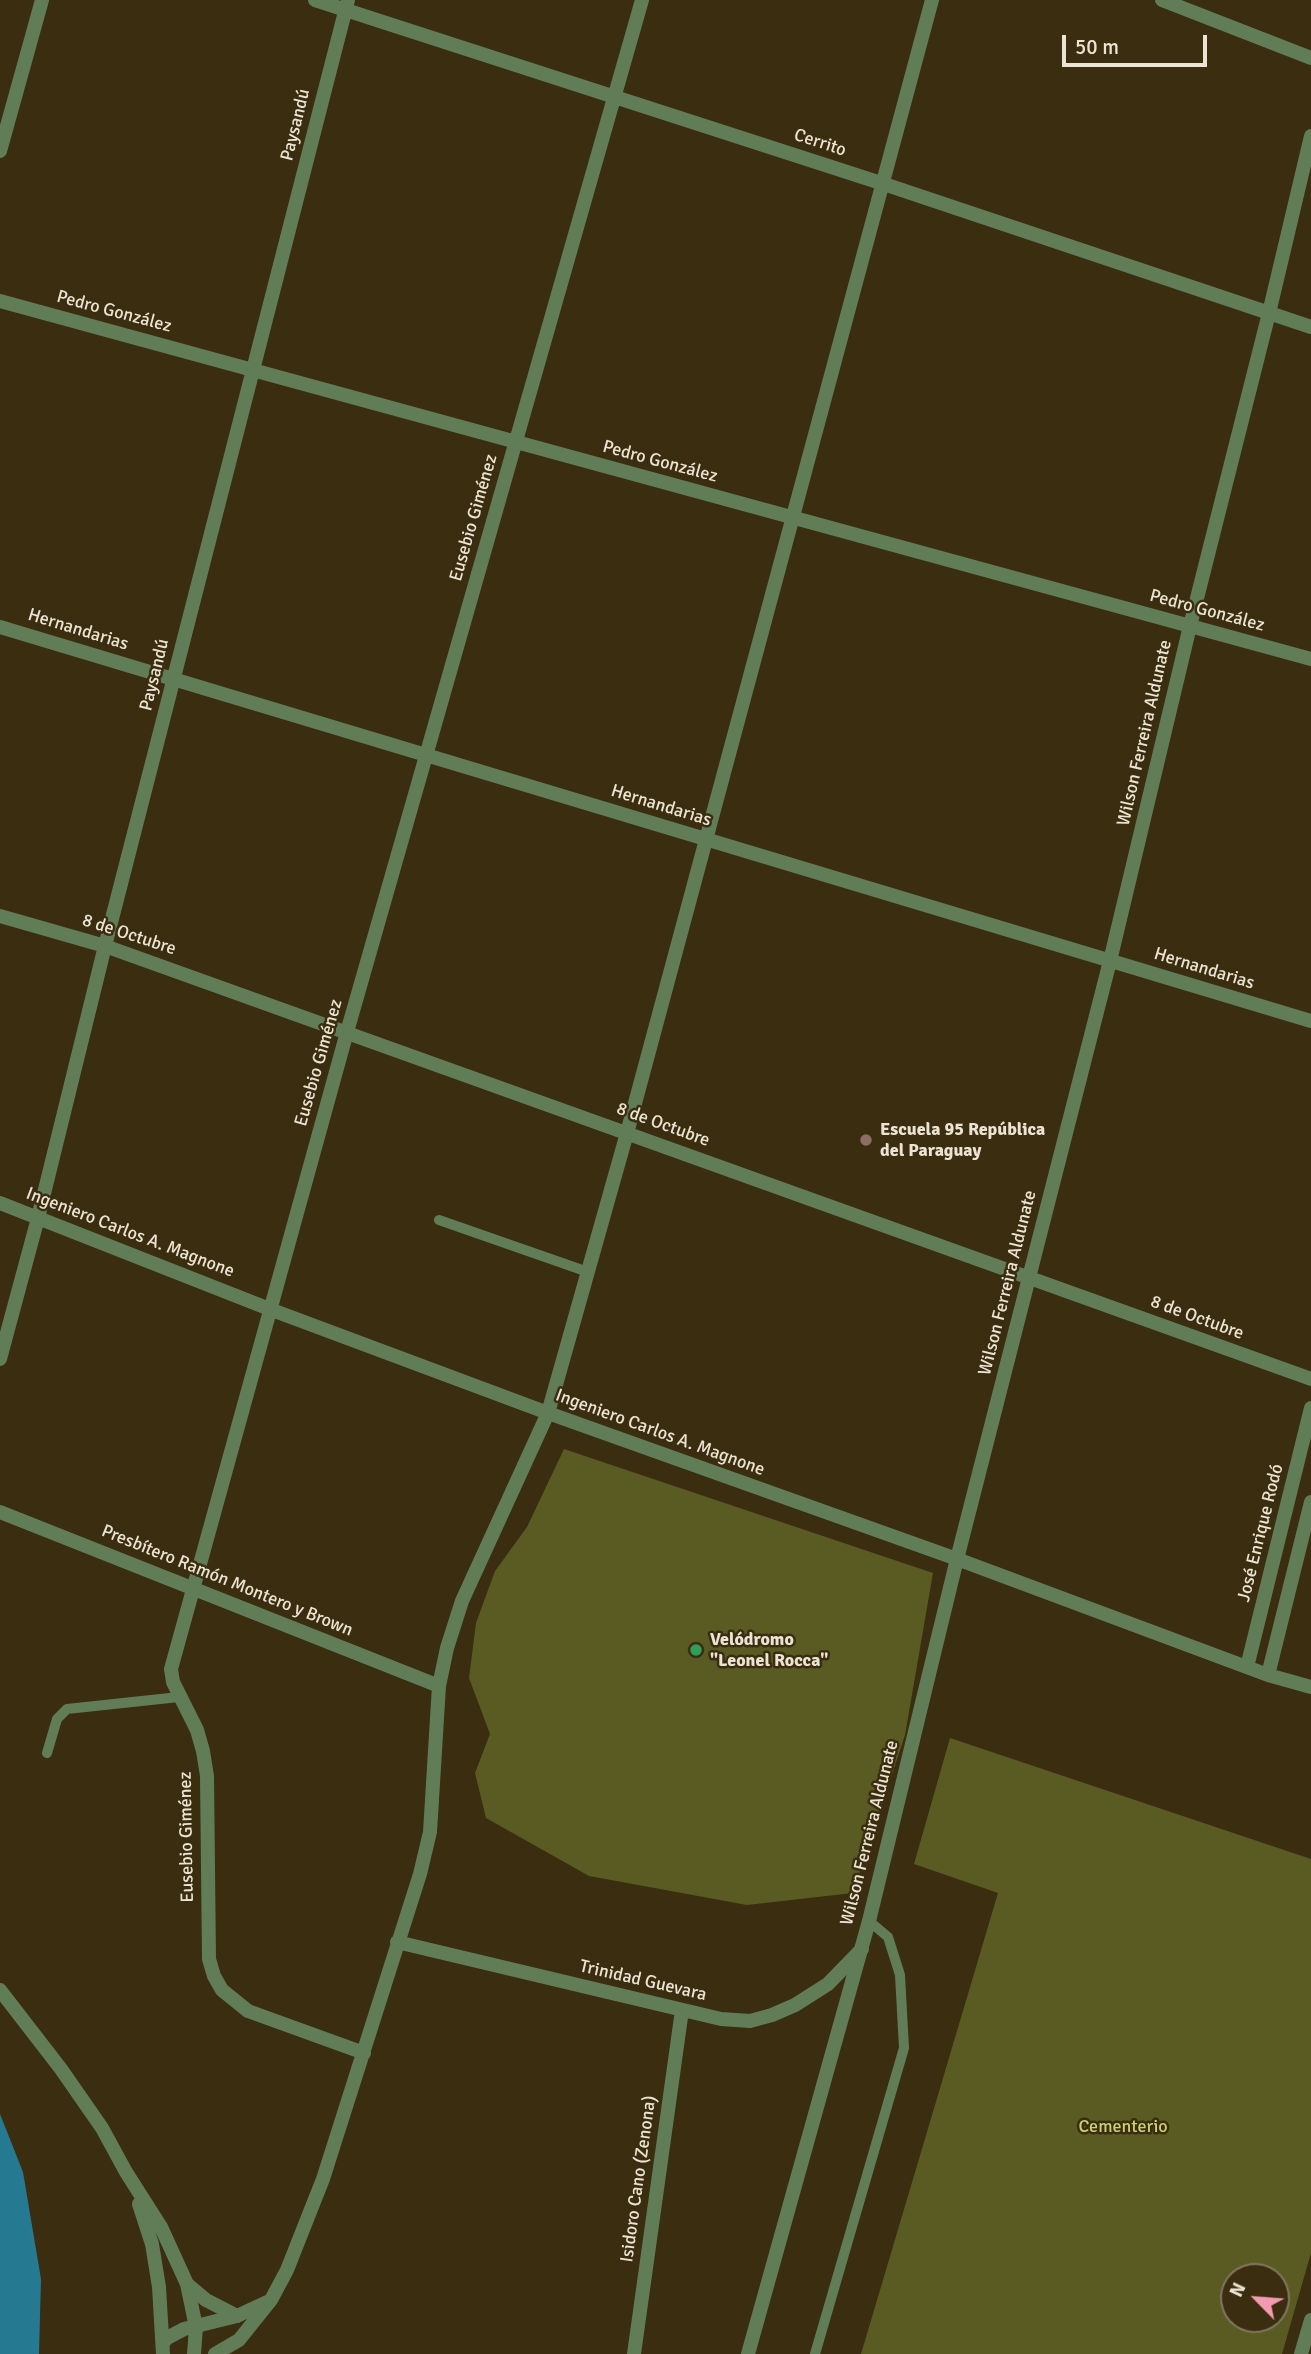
<!DOCTYPE html>
<meta charset="utf-8">
<style>
body{margin:0}
#map{position:relative;width:1311px;height:2354px;overflow:hidden;background:#3a2d10;font-family:Signika,sans-serif}
canvas{display:block}
.north{position:absolute;left:1220px;top:2263px;width:70px;height:70px;box-sizing:border-box;background:#3a2d10;border:2px solid #81765e;border-radius:50%;rotate:295deg;font-size:19px;font-weight:700;line-height:28px;text-align:center;color:#ece4d3}
.north::after{content:'';display:block;margin:auto;width:24px;height:32px;background:#f29aaf;clip-path:polygon(50% 0,100% 100%,50% 72%,0 100%)}
.scale{position:absolute;left:1062px;top:35px;width:145px;height:32px;box-sizing:border-box;border:4px solid #ece4d3;border-top:0;padding-left:9px;font-size:21px;line-height:24px;white-space:nowrap;color:#ece4d3;-webkit-text-stroke:5px #3a2d10;paint-order:stroke}
</style>
<div id="map">
<canvas width="1311" height="2354"></canvas>
<div class="north">N</div>
<div class="scale">50 m</div>
</div>
<script>
const context = document.querySelector('canvas').getContext('2d');
context.lineJoin = 'round';
function paint(path, color) {
  context.fillStyle = color;
  context.fill(path, 'evenodd');
}
function toPath(rows) {
  const path = new Path2D();
  for (const r of rows) {
    path.moveTo(r[0], r[1]);
    for (let i = 2; i < r.length; i += 2) path.lineTo(r[i], r[i + 1]);
  }
  return path;
}
function trace(path, color, width, dash) {
  context.strokeStyle = color;
  context.lineWidth = width;
  context.lineCap = dash ? 'butt' : 'round';
  context.setLineDash(dash || []);
  context.stroke(path);
}
function drawText(font, color, halo, rows, align = 'center') {
  context.font = font + ' Signika,sans-serif';
  context.lineWidth = 5;
  context.setLineDash([]);
  context.textBaseline = 'middle';
  context.strokeStyle = halo;
  context.fillStyle = color;
  for (const [text, x, y, turn = 0] of rows) {
    context.save();
    context.translate(x, y);
    context.rotate((+turn || 0) * Math.PI / 180);
    context.textAlign = isNaN(turn) ? turn : align;
    if (halo) context.strokeText(text, 0, 0);
    context.fillText(text, 0, 0);
    context.restore();
  }
}
paint(toPath([
 [564,1449,933,1573,905,1735,853,1893,747,1905,589,1876,486,1818,475,1773,490,1734,469,1678,476,1623,495,1571,527,1527],
 [950,1738,1311,1859,1311,2253,1282,2354,861,2354,998,1893,914,1864],
 [1276,2277,1276,2319,1234,2319,1234,2277]
]), '#595b23');
paint(toPath([
 [0,2114,23,2172,41,2279,39,2354,0,2354]
]), '#257990');
trace(toPath([
 [439,1220,588,1272],
 [47,1753,57,1719,67,1709,179,1697],
 [815,2354,904,2048,900,1975,888,1937,869,1921]
]), '#617d58', 10);
trace(toPath([
 [315,0,884,184,1311,327],
 [0,151,42,0],
 [0,301,1311,659],
 [0,627,1311,1021],
 [0,916,105,946,1311,1379],
 [0,1203,272,1310,548,1413,957,1559,1110,961,1190,626,1269,313,1311,136],
 [0,1359,38,1218,105,946,348,0],
 [0,1512,439,1686],
 [397,1942,721,2019,750,2021,772,2015,795,2005,828,1984,862,1949],
 [364,2053,248,2011,222,1990,214,1976,209,1959,207,1776,203,1751,197,1730,173,1682,171,1669,347,1032,642,0],
 [163,2343,167,2338,184,2329,237,2316,267,2302],
 [215,2354,239,2340,271,2300,287,2270,323,2179,420,1874,430,1832,439,1686,447,1648,462,1601,548,1413,627,1133,932,0],
 [634,2354,682,2010],
 [1301,2354,1311,2320]
]), '#617d58', 14);
trace(toPath([
 [1162,0,1311,58],
 [1247,1667,1311,1408],
 [1268,1675,1311,1502],
 [0,1990,61,2069,102,2128,126,2172,161,2227,187,2284,196,2327,194,2354],
 [139,2204,152,2244,159,2287,163,2354],
 [188,2285,206,2300,237,2316],
 [219,2354,221,2351],
 [748,2354,869,1921,957,1559,1268,1675,1311,1687]
]), '#617d58', 14);
for (const [x, y, r, color] of [
 [866,1140,7,"#8d6e63"],
 [696,1650,7,"#2e9e5b"]
]) {
  const dot = new Path2D();
  dot.arc(x, y, r, 0, 2 * Math.PI);
  context.fillStyle = color;
  context.fill(dot);
  trace(dot, '#3a2d10', 2.5);
}
drawText('18px', '#ece4d3', '#3a2d10', [
 ["Paysandú",296,125,-76],
 ["Cerrito",820,143,18],
 ["Pedro González",114,312,15],
 ["Pedro González",660,462,15],
 ["Eusebio Giménez",474,518,-74],
 ["Pedro González",1207,611,15],
 ["Hernandarias",78,630,17],
 ["Paysandú",155,675,-76],
 ["Wilson Ferreira Aldunate",1145,733,-77],
 ["Hernandarias",661,806,17],
 ["8 de Octubre",129,935,18],
 ["Hernandarias",1204,969,17],
 ["Eusebio Giménez",319,1063,-74],
 ["8 de Octubre",663,1125,20],
 ["Ingeniero Carlos A. Magnone",130,1233,21],
 ["Wilson Ferreira Aldunate",1008,1283,-76],
 ["8 de Octubre",1197,1318,20],
 ["Ingeniero Carlos A. Magnone",660,1433,20],
 ["José Enrique Rodó",1261,1533,-76],
 ["Presbítero Ramón Montero y Brown",227,1581,22],
 ["Wilson Ferreira Aldunate",870,1833,-76],
 ["Eusebio Giménez",187,1837,-91],
 ["Trinidad Guevara",643,1981,13],
 ["Isidoro Cano (Zenona)",639,2179,-82]
]);
drawText('bold 18px', '#ece4d3', '#3a2d10', [
 ["Escuela 95 República",880,1130],
 ["del Paraguay",880,1151],
 ["Velódromo",710,1640],
 ["\"Leonel Rocca\"",710,1661]
], 'left');
drawText('18px', '#ccd074', '#3a2d10', [
 ["Cementerio",1123,2127]
]);
</script>
